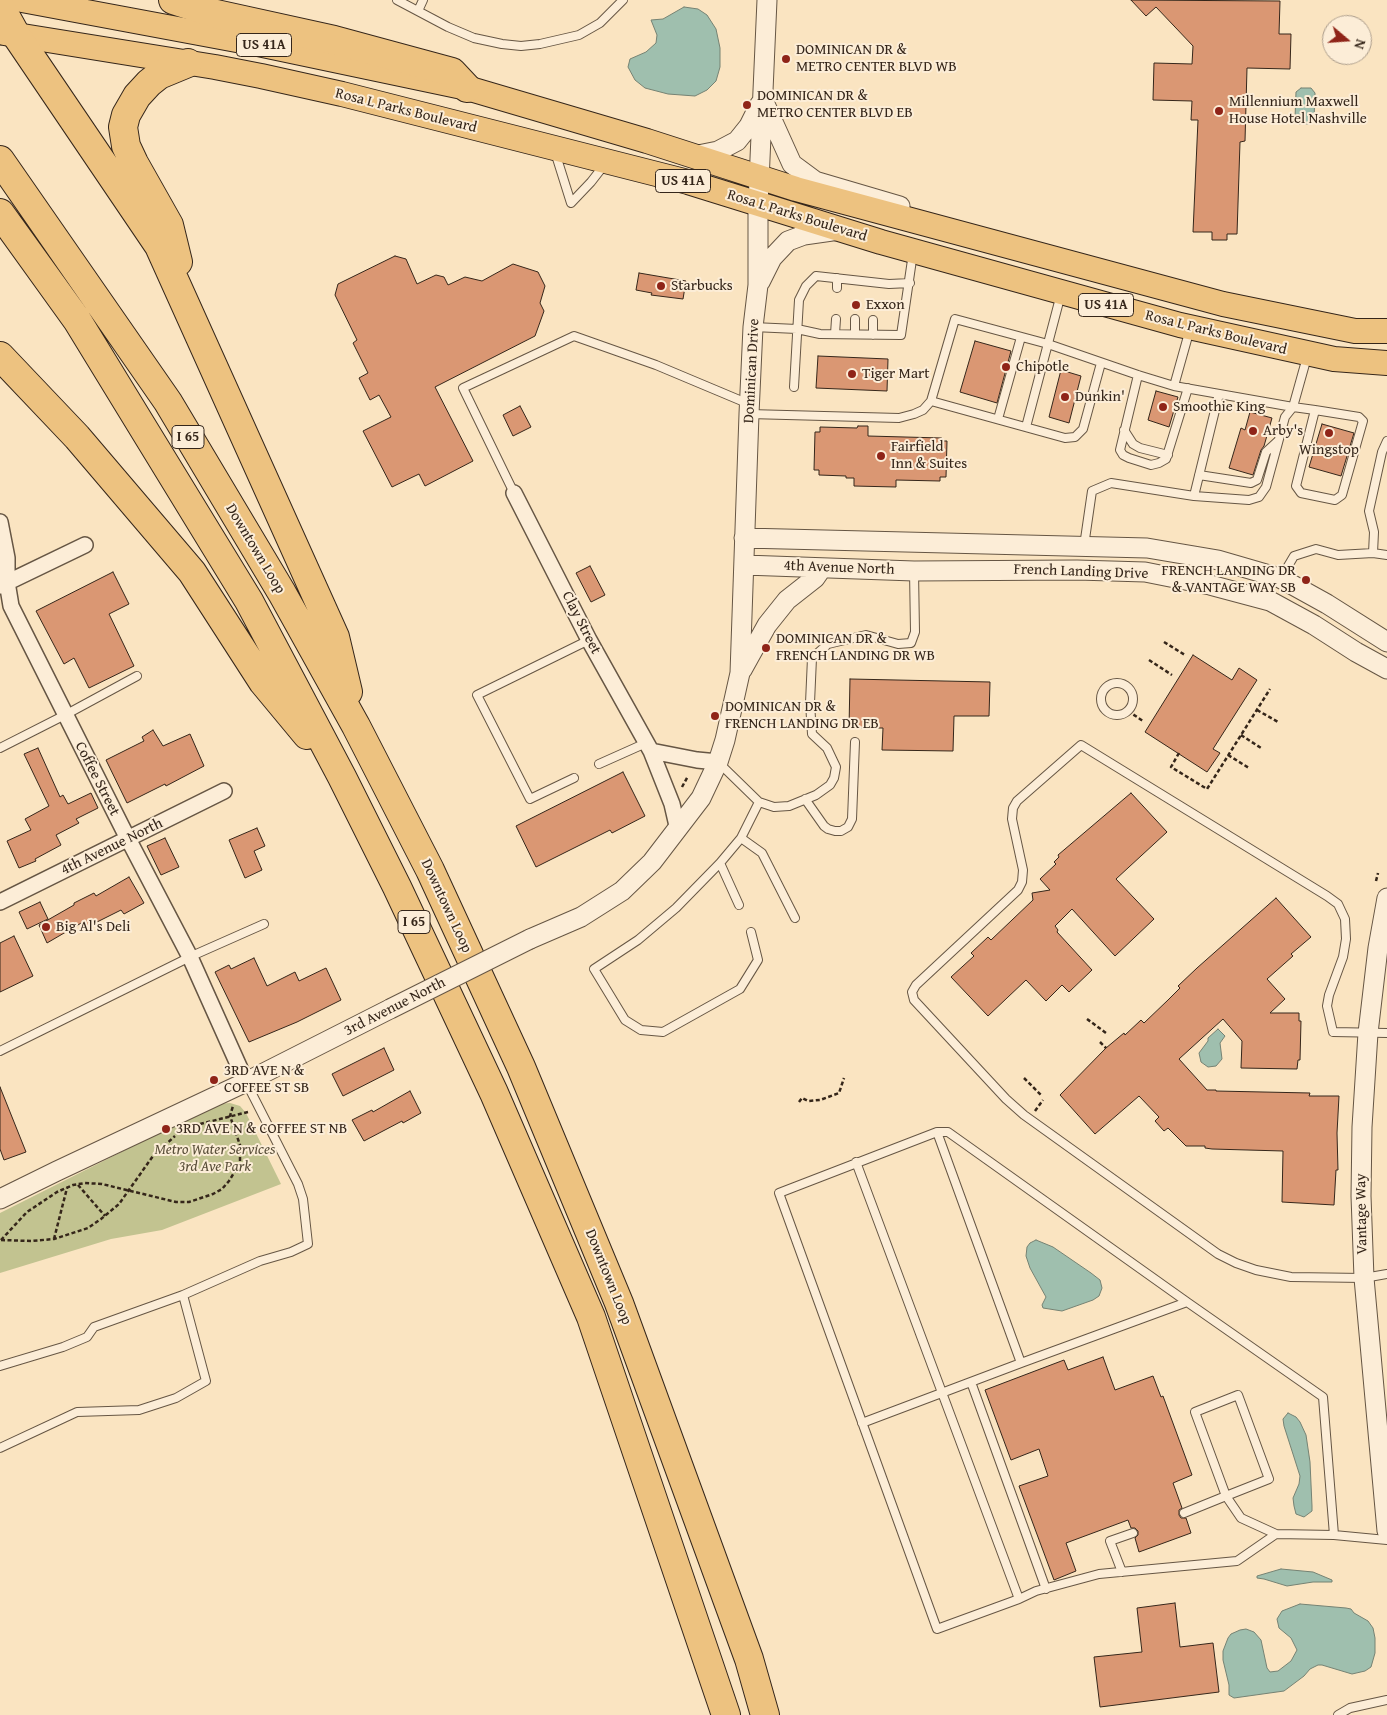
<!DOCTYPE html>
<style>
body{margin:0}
#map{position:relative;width:1387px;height:1715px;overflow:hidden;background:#fae4c1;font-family:"Gentium Book Plus",serif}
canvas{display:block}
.north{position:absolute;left:1322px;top:15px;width:50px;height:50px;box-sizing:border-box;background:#fcedd7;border:1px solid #ac9d8b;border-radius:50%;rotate:108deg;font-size:14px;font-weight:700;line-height:20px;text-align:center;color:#35261a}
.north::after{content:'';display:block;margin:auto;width:18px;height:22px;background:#8f2418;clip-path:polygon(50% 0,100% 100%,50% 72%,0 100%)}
</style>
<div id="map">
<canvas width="1387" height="1715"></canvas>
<div class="north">N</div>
</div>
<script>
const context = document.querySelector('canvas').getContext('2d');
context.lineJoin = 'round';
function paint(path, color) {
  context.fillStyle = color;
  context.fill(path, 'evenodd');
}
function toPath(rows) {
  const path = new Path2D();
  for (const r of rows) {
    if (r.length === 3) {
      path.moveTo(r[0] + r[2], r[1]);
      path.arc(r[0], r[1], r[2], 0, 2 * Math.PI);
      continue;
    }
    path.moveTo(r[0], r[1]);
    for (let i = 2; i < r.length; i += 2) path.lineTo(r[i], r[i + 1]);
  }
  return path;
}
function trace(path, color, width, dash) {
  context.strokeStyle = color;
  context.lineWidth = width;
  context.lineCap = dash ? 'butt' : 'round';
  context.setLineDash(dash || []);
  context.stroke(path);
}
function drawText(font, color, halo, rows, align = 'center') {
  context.font = font + ' "Gentium Book Plus",serif';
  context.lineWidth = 4;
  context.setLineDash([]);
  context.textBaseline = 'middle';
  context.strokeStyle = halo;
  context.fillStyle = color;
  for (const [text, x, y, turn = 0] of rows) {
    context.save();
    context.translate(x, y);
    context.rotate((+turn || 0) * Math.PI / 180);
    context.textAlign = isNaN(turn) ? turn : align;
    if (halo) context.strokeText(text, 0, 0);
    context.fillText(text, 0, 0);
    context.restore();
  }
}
paint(toPath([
 [230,1103,240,1106,246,1113,281,1184,162,1230,111,1239,0,1273,0,1213,217,1104]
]), '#c2c390');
const water = toPath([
 [684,7,698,9,707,15,716,29,720,48,720,67,716,81,707,90,695,96,668,94,645,88,635,80,628,67,630,59,646,52,656,43,657,35,651,20,663,19,684,7],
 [1301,88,1311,88,1315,93,1314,119,1309,124,1299,124,1295,118,1296,92,1301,88],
 [1218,1029,1225,1036,1220,1043,1222,1059,1216,1066,1208,1067,1201,1062,1199,1053,1208,1041,1208,1038,1218,1029],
 [1036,1240,1053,1247,1091,1273,1100,1280,1102,1288,1099,1296,1093,1300,1062,1311,1043,1308,1042,1305,1046,1297,1030,1268,1026,1256,1027,1247,1030,1243,1036,1240],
 [1288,1413,1296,1417,1300,1422,1306,1435,1310,1462,1312,1506,1312,1511,1304,1517,1296,1514,1294,1506,1293,1498,1299,1484,1300,1476,1284,1426,1283,1419,1288,1413],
 [1281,1569,1313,1572,1332,1580,1332,1582,1313,1582,1287,1586,1264,1579,1257,1578,1257,1576,1281,1569],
 [1300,1604,1346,1608,1351,1609,1354,1613,1368,1621,1373,1628,1375,1638,1375,1653,1371,1667,1365,1671,1352,1674,1322,1665,1318,1665,1310,1669,1304,1676,1284,1691,1234,1698,1229,1695,1229,1685,1223,1660,1223,1651,1228,1638,1231,1634,1240,1630,1246,1629,1254,1632,1261,1640,1267,1668,1270,1672,1278,1671,1291,1661,1297,1650,1291,1638,1279,1628,1277,1619,1282,1611,1300,1604]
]);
paint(water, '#9fbfae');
trace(water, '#758273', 1);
const building = toPath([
 [1131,0,1280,1,1279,34,1291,34,1290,69,1247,68,1245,141,1240,142,1237,234,1227,234,1227,240,1212,240,1212,232,1193,232,1198,120,1191,120,1192,101,1153,100,1154,63,1192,64,1193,46,1156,7,1146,16,1131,0],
 [395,256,406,259,417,284,436,275,444,277,448,285,465,277,482,281,513,264,538,272,545,286,540,303,544,311,535,336,435,387,473,461,425,486,419,474,392,487,363,431,391,417,379,395,370,400,359,378,368,373,353,343,357,340,335,295,338,284,395,256],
 [639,273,686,281,683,299,651,295,652,293,636,290,639,273],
 [975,341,1011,351,997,403,960,392,975,341],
 [818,356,888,359,887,391,816,388,818,356],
 [1061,370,1081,376,1069,423,1049,417,1061,370],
 [1156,391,1178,397,1169,427,1148,420,1156,391],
 [520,406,531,427,513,436,503,415,520,406],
 [1250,412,1272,418,1264,446,1261,450,1253,475,1229,468,1241,428,1245,430,1250,412],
 [1322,424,1354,433,1341,476,1309,467,1322,424],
 [858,426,868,426,868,436,942,438,942,441,947,441,946,477,940,477,940,481,896,480,896,487,854,486,854,478,846,478,846,476,819,475,819,470,814,470,815,432,820,432,820,427,857,428,858,426],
 [590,566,605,595,591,602,576,573,590,566],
 [113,572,129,604,109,614,134,666,89,688,74,658,64,664,36,611,113,572],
 [1193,655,1232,680,1239,668,1257,680,1213,749,1220,753,1207,772,1145,732,1193,655],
 [850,679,990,682,989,716,954,716,953,751,882,750,883,728,849,728,850,679],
 [153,730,163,746,190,734,204,766,166,786,165,784,127,803,106,760,144,741,142,737,153,730],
 [38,748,60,797,63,795,68,804,91,793,98,808,76,819,79,823,56,835,61,845,35,859,36,861,19,868,7,841,31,830,25,819,49,806,24,754,38,748],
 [623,772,645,816,612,833,610,830,536,867,516,826,623,772],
 [1131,793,1167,832,1116,879,1154,919,1115,956,1072,909,1055,926,1058,930,1057,932,1092,970,1069,992,1062,985,1046,1001,1026,980,988,1016,951,977,974,956,971,953,988,937,991,940,1033,900,1032,893,1050,890,1040,879,1056,864,1054,862,1059,857,1058,855,1131,793],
 [257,828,265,846,254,851,262,870,245,878,229,840,257,828],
 [165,838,179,867,161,875,147,846,165,838],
 [129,877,144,903,124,914,121,910,85,928,83,922,47,943,39,925,74,905,74,903,94,893,96,896,129,877],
 [1276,898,1311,937,1291,954,1293,956,1267,979,1285,999,1270,1013,1299,1013,1299,1021,1301,1021,1300,1060,1298,1060,1297,1069,1241,1068,1242,1041,1223,1019,1179,1059,1207,1090,1216,1090,1216,1091,1310,1093,1309,1096,1339,1096,1337,1133,1338,1170,1336,1170,1334,1205,1282,1202,1283,1151,1212,1149,1205,1148,1205,1146,1186,1146,1168,1128,1164,1131,1155,1121,1159,1117,1139,1096,1095,1134,1060,1095,1106,1048,1124,1033,1125,1035,1141,1020,1144,1023,1168,1000,1180,988,1178,986,1197,968,1276,898],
 [40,902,48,919,27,929,19,912,40,902],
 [14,936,33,976,0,992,0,943,14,936],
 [254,958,267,986,295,972,299,981,326,968,341,1000,297,1022,249,1042,215,972,229,965,231,969,254,958],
 [384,1048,394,1070,343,1096,332,1074,384,1048],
 [0,1087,26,1152,4,1160,0,1149,0,1087],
 [410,1091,421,1113,403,1123,402,1121,364,1141,352,1120,372,1110,373,1112,410,1091],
 [1103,1357,1115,1390,1153,1376,1161,1397,1163,1396,1192,1475,1173,1483,1182,1508,1179,1510,1179,1515,1181,1518,1186,1518,1191,1533,1139,1552,1135,1538,1138,1535,1138,1531,1135,1528,1131,1528,1128,1520,1066,1543,1076,1571,1054,1580,1019,1486,1048,1476,1039,1449,1011,1460,985,1390,1064,1360,1068,1370,1103,1357],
 [1175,1603,1180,1647,1213,1643,1219,1692,1100,1707,1094,1657,1142,1652,1137,1608,1175,1603]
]);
paint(building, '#da9773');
trace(building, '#35261a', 1);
const service = toPath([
 [397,0,448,27,474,38,502,44,521,46,540,44,579,35,600,23,623,0],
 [418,11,423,0],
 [555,152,571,203,591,182,605,164],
 [837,288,837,278],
 [753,327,797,329,820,334,901,335,913,253],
 [1190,329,1174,386,1293,407,1315,410,1359,417,1363,421,1342,495,1335,500,1301,493,1296,486,1315,410],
 [835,334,836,319],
 [855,334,855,319],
 [873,335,873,320],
 [1138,375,1120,450,1123,455,1129,458,1151,465,1159,463,1166,459,1188,388],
 [794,387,799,300,806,286,816,276,889,284,910,283],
 [931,401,1065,438,1075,437,1083,429,1101,363],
 [749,414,899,418,914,414,923,410,931,401,955,319,1048,344,1138,375,1174,386],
 [998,419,1021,337],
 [1026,427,1061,294],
 [1124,430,1133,444,1140,448,1168,455],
 [1199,475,1251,483,1257,480,1266,452,1278,441],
 [514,493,463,388,574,336,656,365,749,404],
 [1194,496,1219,394],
 [1084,546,1092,491,1111,483,1194,496,1249,500,1259,497,1266,487,1285,417,1293,407,1307,357],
 [1373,553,1374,532,1369,511,1382,452,1387,441],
 [1281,578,1294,556,1316,549,1338,555,1373,553,1387,555],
 [1117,699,16],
 [0,748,65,715,137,676],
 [718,762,759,802,774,807,789,806,816,795,830,785,834,778,836,767,827,748,812,734,810,703,812,658,828,644,866,635,898,644,911,643,915,632,914,571],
 [599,764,646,743],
 [574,778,530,799,477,695,589,640],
 [805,799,824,826,828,829,835,831,841,831,848,827,852,819,855,742],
 [759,802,741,838,762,853,795,918],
 [720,863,676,908,638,940,594,969,625,1020,641,1030,663,1032,740,989,758,960,751,932],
 [739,905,720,863,741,838],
 [1387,1033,1333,1032,1327,1006,1329,995,1343,957,1346,939,1345,919,1338,904,1327,896,1081,745,1017,801,1013,808,1012,819,1023,870,1022,882,1018,890,916,985,912,992,914,1000,1006,1099,1024,1115,1218,1254,1236,1263,1256,1270,1291,1277,1364,1278,1387,1274],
 [0,1051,194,955,264,924],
 [937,1132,948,1132,1187,1302],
 [856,1162,1019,1599],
 [0,1366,63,1347,87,1337,94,1327,183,1295],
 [971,1382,1046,1589],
 [862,1423,1021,1363],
 [0,1448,77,1412,139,1410,176,1398,206,1381,183,1295,260,1261,291,1252,308,1244,303,1199,298,1184,246,1082],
 [1184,1513,1226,1496,1269,1479,1238,1395,1195,1412,1226,1496,1241,1518,1276,1534],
 [1334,1535,1323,1397,1187,1302,1021,1363,937,1132,779,1193,937,1629,1019,1599,1036,1591,1099,1574,1237,1561,1276,1534,1334,1535,1387,1540],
 [1122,1572,1110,1541,1133,1533],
 [1338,1715,1350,1708,1387,1700]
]);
const minor = toPath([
 [514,493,589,640,651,751,672,804,678,830],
 [0,522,7,558,7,582,11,606,124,831,190,957,246,1082],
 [0,586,85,545],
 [651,751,697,760,718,762],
 [0,902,224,791]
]);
const tertiary = toPath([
 [764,102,792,164,815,181,900,206],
 [693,156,718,151,737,141,749,126,760,104],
 [760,282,772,258,788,241,804,235,839,230],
 [744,538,1147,548,1218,560,1280,578,1327,604,1387,642],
 [744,565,914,571,1077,570,1145,572,1210,585,1270,601,1314,625,1356,652,1387,669],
 [742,670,767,625,787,600,815,578,822,568],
 [1387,898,1378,948,1368,1033,1362,1127,1361,1196,1364,1278,1387,1531],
 [530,939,581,917,622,891,652,862,701,798,718,762,725,740,740,673,749,414,753,327,758,285,758,204,767,0],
 [0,1199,57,1171,246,1082,390,1009]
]);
const primary = toPath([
 [22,0,258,44,467,88,647,141,796,189,1223,304,1355,331,1387,331],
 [4,33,215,67,261,76,342,94,688,182,881,242,1180,325,1334,359,1387,363]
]);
const motorway = toPath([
 [173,0,216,14,334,40,452,72,467,88],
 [0,6,16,35,159,246,335,637,348,692],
 [0,160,168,402,282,593,356,726,430,870,521,1067,619,1303,749,1659,765,1715],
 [0,213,77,320,249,601,342,777,397,887,494,1093,591,1317,726,1715],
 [178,262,169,225,134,163,126,146,123,127,126,115,137,96,149,83,159,75,188,63],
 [0,356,77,437,192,572,263,682,307,735]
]);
trace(service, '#665644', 10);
trace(minor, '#665644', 18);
trace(tertiary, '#665644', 21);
trace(primary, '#35261a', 26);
trace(motorway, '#35261a', 30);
trace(toPath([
 [1164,642,1185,655],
 [1149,660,1172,675],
 [1257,710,1278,722],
 [1128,711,1143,721],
 [1241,735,1261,748],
 [1179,753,1171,767,1207,789,1270,689],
 [1228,755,1249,768],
 [682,787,688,776],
 [1376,881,1378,873],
 [1087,1019,1106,1033],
 [1100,1042,1106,1048],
 [1024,1078,1042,1096],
 [799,1102,802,1098,808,1101,820,1100,839,1093,844,1078],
 [1035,1111,1043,1100],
 [200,1124,248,1112],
 [78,1185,105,1216],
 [54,1239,67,1188],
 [1,1240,27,1212,57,1192,73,1185,85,1183,102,1184,176,1202,189,1202,213,1194,222,1189,229,1181,240,1163,240,1145,230,1116,233,1106],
 [1,1240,31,1241,54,1239,88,1228,101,1219,119,1204,153,1156,175,1136]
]), '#35261a', 2.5, [4, 2.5]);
trace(service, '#fcedd7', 8);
trace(minor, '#fcedd7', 15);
trace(tertiary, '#fcedd7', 19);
trace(primary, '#edc280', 24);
trace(motorway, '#edc280', 28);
const tertiaryBridge = toPath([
 [390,1009,530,939]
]);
trace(tertiaryBridge, '#665644', 21, []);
trace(tertiaryBridge, '#fcedd7', 19);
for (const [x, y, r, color] of [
 [786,59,5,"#8f2418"],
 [747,105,5,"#8f2418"],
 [1219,111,5,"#8f2418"],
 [661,286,5,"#8f2418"],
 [856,305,5,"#8f2418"],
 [1006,367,5,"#8f2418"],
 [852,374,5,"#8f2418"],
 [1065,397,5,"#8f2418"],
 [1163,407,5,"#8f2418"],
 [1253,431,5,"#8f2418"],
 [1329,433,5,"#8f2418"],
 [881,456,5,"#8f2418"],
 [1306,580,5,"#8f2418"],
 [766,648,5,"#8f2418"],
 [715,716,5,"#8f2418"],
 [46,927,5,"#8f2418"],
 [214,1080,5,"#8f2418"],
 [166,1129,5,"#8f2418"]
]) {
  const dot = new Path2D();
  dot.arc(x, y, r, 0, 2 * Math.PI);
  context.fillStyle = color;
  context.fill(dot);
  trace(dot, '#fcedd7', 2);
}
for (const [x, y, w] of [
 [264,45,55],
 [683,181,55],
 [1106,305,55],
 [188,437,32],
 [414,922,32]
]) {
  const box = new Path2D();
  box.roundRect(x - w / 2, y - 11.5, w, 23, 4);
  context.fillStyle = '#fcedd7';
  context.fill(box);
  trace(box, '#35261a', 1);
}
drawText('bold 14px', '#35261a', null, [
 ["US 41A",264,45],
 ["US 41A",683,181],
 ["US 41A",1106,305],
 ["I 65",188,437],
 ["I 65",414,922]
]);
drawText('15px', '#35261a', '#fcedd7', [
 ["DOMINICAN DR &",796,50],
 ["METRO CENTER BLVD WB",796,67],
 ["DOMINICAN DR &",757,96],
 ["METRO CENTER BLVD EB",757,113],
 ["Millennium Maxwell",1229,102],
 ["House Hotel Nashville",1229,119],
 ["Starbucks",671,286],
 ["Exxon",866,305],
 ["Chipotle",1016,367],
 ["Tiger Mart",862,374],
 ["Dunkin'",1075,397],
 ["Smoothie King",1173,407],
 ["Arby's",1263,431],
 ["Fairfield",891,447],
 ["Inn & Suites",891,464],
 ["Wingstop",1329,450,"center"],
 ["FRENCH LANDING DR",1296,571,"right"],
 ["& VANTAGE WAY SB",1296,588,"right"],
 ["DOMINICAN DR &",776,639],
 ["FRENCH LANDING DR WB",776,656],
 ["DOMINICAN DR &",725,707],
 ["FRENCH LANDING DR EB",725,724],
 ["Big Al's Deli",56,927],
 ["3RD AVE N &",224,1071],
 ["COFFEE ST SB",224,1088],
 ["3RD AVE N & COFFEE ST NB",176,1129]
], 'left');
drawText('15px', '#35261a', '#fcedd7', [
 ["Rosa L Parks Boulevard",406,111,14],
 ["Rosa L Parks Boulevard",797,216,17],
 ["Rosa L Parks Boulevard",1216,333,14],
 ["Dominican Drive",752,371,-87],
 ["Downtown Loop",255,549,59],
 ["4th Avenue North",839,568,2],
 ["French Landing Drive",1081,572,2],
 ["Clay Street",581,623,63],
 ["Coffee Street",97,779,63],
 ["4th Avenue North",112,847,-26],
 ["Downtown Loop",446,906,65],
 ["3rd Avenue North",395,1007,-27],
 ["Vantage Way",1362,1214,-91],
 ["Downtown Loop",608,1277,68]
]);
drawText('italic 15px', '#584d38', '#fcedd7', [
 ["Metro Water Services",215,1150],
 ["3rd Ave Park",215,1167]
]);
</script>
